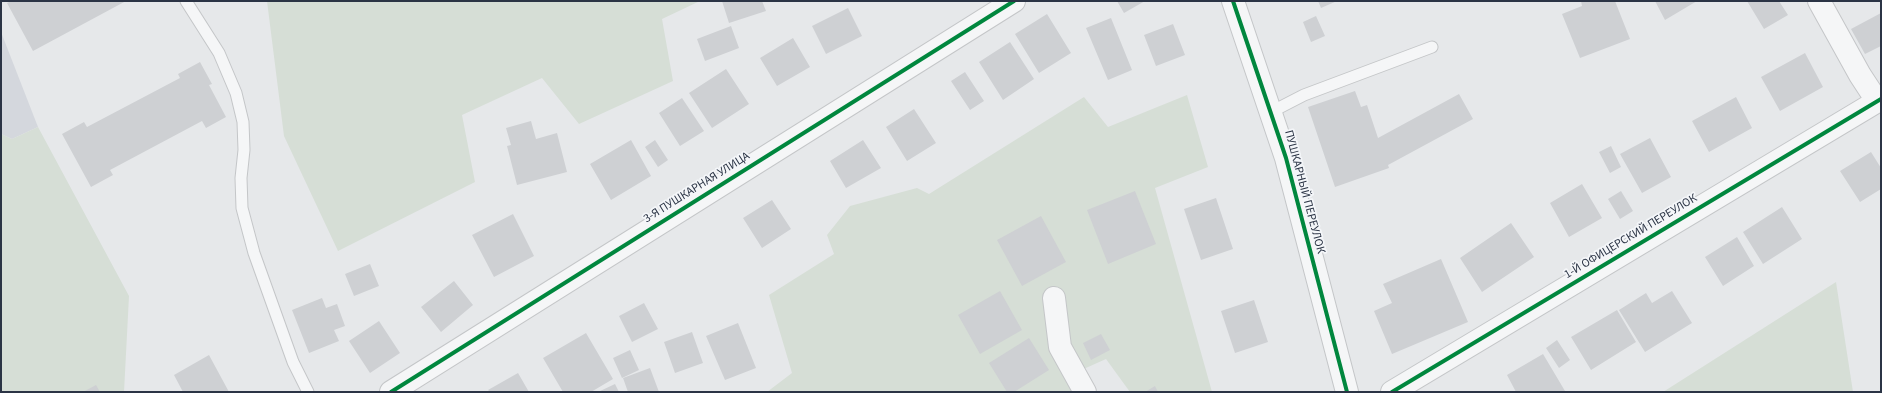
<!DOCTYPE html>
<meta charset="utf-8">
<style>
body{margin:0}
#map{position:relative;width:1882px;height:393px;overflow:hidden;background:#e6e8ea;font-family:"Source Sans 3",sans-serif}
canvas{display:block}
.frame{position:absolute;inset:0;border:2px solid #2b3445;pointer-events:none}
</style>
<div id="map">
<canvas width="1882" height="393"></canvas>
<div class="frame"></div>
</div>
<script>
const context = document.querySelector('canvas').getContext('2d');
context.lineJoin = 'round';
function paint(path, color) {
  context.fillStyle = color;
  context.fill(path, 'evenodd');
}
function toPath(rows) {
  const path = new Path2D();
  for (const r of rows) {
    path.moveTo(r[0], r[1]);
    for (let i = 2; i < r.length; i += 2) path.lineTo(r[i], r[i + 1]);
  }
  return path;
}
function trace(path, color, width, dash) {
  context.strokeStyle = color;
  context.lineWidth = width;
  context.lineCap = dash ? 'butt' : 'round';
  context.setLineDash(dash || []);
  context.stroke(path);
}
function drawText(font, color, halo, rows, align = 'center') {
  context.font = font + ' "Source Sans 3",sans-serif';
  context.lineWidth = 3.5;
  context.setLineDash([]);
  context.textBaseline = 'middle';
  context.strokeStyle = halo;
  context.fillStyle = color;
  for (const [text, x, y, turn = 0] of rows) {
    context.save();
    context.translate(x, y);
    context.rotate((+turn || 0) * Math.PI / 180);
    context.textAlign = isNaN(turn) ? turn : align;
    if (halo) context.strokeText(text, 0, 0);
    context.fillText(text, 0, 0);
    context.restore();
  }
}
paint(toPath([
 [1,32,38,127,12,139,1,134]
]), '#d4d7dd');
paint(toPath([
 [267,1,700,1,662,19,673,81,579,124,542,78,462,115,475,182,338,251,284,136],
 [1187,95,1208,167,1155,188,1212,392,1130,392,1106,359,1068,376,1072,392,767,392,792,373,769,295,834,254,827,235,850,206,917,188,929,194,1084,97,1108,127],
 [38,127,129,296,124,392,1,392,1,134,12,139],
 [1836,282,1853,392,1663,392]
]), '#d6ded6');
paint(toPath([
 [11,1,126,1,33,51,7,3],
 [722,1,762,1,766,11,729,23],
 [1117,1,1145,1,1124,13],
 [1318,1,1337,1,1321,8],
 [1581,1,1615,1,1630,39,1580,58,1562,14,1582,6],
 [1655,1,1697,1,1665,20],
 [1747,1,1779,1,1788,15,1764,29],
 [848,8,862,36,826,54,812,26],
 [1881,13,1881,46,1865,54,1851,29],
 [1047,14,1071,53,1039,73,1015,34],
 [1316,16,1325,36,1311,42,1303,22],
 [1111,18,1132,70,1108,80,1086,28],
 [1173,24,1185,55,1156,66,1144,35],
 [731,26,739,48,705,61,697,39],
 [793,38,810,67,777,86,760,58],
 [1010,42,1034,79,1003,100,979,62],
 [1805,53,1823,87,1780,111,1761,77],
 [200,62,212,84,209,85,226,117,206,128,202,121,110,170,113,175,91,187,62,134,84,122,87,127,180,78,178,74],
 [726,69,749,104,712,128,689,93],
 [965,72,984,101,970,110,951,81],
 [1355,91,1361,107,1367,105,1378,138,1459,94,1473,119,1388,165,1389,168,1335,187,1308,107],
 [1736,97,1752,128,1709,152,1692,121],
 [682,98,704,131,680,146,659,113],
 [914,109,936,143,907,161,886,127],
 [531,121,536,139,557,133,567,172,517,185,507,146,511,145,506,128],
 [1650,138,1671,177,1642,193,1620,154],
 [631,140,651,176,611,200,590,164],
 [655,140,668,160,658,167,645,147],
 [863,140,881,168,846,188,830,161],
 [1611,146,1621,167,1610,173,1599,152],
 [1871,152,1881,168,1881,189,1860,202,1840,171],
 [1582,184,1602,218,1569,237,1550,203],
 [1135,191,1156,244,1108,264,1087,210],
 [1621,191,1633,211,1620,219,1608,199],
 [1216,198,1233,249,1201,260,1184,209],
 [772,200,791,229,762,248,743,218],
 [1782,207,1802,239,1763,264,1743,232],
 [513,214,534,256,494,277,472,235],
 [1041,216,1066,262,1022,286,997,240],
 [1511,223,1534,257,1482,292,1460,258],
 [1737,237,1754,266,1723,286,1705,257],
 [1441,259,1468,322,1392,354,1374,311,1392,303,1383,284],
 [370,264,379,286,354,296,345,274],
 [454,281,473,305,441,332,421,307],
 [1000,291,1022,330,980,354,958,315],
 [1672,291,1692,323,1645,352,1619,310,1646,293,1652,303],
 [322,298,326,308,337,304,345,326,334,330,339,341,309,353,292,310],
 [1254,300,1268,342,1235,353,1221,311],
 [644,303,658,329,632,342,619,316],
 [1617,310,1636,342,1591,370,1571,337],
 [379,321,400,353,370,373,349,341],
 [738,323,756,368,725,380,706,336],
 [692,332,703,363,675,373,664,342],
 [586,333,613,379,591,392,563,392,543,358],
 [1101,334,1110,350,1091,360,1083,343],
 [1029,338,1049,370,1014,392,1007,392,989,363],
 [1557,340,1570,360,1559,368,1546,348],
 [630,350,639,370,622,378,613,358],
 [1543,354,1565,391,1516,392,1507,375],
 [209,355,229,392,183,392,174,375],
 [650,368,659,392,628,392,623,378],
 [518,373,529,392,490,392,488,390],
 [615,384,619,392,598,392],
 [96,385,100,392,83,392],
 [1155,386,1158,392,1145,392]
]), '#ced0d3');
const lane = toPath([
 [186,1,219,53,236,93,243,122,244,150,241,178,242,208,254,253,293,362,308,392],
 [1271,112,1304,95,1432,47]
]);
const street = toPath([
 [1233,1,1286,158,1347,392],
 [1819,1,1860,75,1877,101],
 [1054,298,1060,347,1085,392],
 [391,392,1014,1],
 [1392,392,1881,99]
]);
trace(lane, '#c4c6c8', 13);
trace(street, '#c4c6c8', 24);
trace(lane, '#f5f6f7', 11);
trace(street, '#f5f6f7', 22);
trace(toPath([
 [1233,1,1286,158,1347,392],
 [391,392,1014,1],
 [1392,392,1881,99]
]), '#00873e', 4);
drawText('12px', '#2b3445', '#f4f6f9', [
 ["3-Я ПУШКАРНАЯ УЛИЦА",697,188,-32],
 ["ПУШКАРНЫЙ ПЕРЕУЛОК",1304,192,75],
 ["1-Й ОФИЦЕРСКИЙ ПЕРЕУЛОК",1631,237,-31]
]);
</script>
